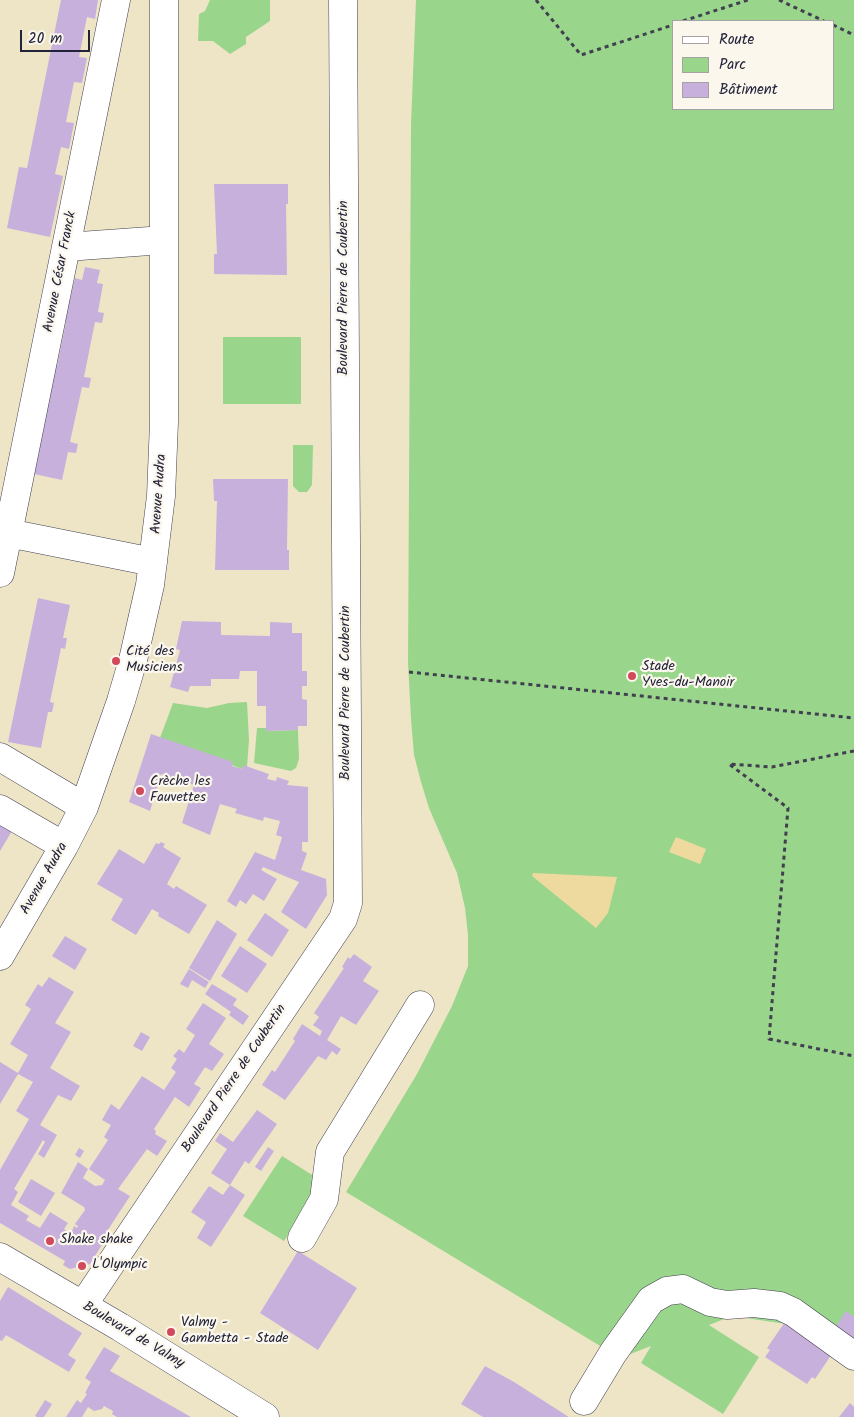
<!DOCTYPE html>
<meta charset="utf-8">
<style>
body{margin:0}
#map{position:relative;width:854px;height:1417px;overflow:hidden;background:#eee5c7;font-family:Kalam,sans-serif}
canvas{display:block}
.legend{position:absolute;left:672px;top:20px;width:162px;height:90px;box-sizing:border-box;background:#fbf7ec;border:1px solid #a4a2a5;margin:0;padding:6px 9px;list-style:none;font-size:15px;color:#22223b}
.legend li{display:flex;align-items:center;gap:10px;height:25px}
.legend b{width:25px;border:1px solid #a4a2a5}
.scale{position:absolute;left:20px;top:30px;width:70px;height:22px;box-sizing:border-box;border:2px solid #22223b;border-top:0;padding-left:6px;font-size:15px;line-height:18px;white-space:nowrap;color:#22223b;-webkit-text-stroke:4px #fbf7ec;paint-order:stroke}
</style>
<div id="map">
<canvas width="854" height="1417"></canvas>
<ul class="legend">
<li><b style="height:6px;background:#fff"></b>Route</li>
<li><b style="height:14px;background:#99d68b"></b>Parc</li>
<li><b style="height:14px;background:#c7b0db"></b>Bâtiment</li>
</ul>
<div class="scale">20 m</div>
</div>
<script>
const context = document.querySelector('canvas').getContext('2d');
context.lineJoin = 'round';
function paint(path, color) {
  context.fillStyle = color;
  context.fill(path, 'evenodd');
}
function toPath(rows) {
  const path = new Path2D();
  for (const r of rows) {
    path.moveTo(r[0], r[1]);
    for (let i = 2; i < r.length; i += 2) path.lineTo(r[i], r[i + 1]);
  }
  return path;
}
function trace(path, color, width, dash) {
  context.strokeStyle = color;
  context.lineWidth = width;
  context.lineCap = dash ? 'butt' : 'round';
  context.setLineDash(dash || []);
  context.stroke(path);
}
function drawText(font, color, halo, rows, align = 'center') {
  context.font = font + ' Kalam,sans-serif';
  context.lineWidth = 4.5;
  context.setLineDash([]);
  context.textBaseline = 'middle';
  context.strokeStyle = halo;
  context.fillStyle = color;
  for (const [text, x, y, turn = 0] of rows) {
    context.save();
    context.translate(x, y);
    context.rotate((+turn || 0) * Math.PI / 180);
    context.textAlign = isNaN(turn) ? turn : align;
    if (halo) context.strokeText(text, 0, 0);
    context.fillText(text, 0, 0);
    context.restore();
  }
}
paint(toPath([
 [210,0,270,0,270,21,246,37,246,44,230,54,213,41,198,41,199,14,205,11],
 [416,0,854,0,854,1334,732,1316,709,1325,759,1357,723,1414,641,1363,651,1346,620,1358,346,1192,417,1074,452,1006,468,966,468,935,465,908,457,873,429,808,421,782,414,755,411,719,408,663,411,124],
 [673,21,833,21,833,109,673,109],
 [223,337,301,337,301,404,223,404],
 [293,445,313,445,312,485,307,492,299,492,293,486],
 [247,702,249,740,247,767,242,769,160,738,173,703,207,708,229,703],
 [257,728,266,728,267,731,298,730,299,759,296,768,291,771,254,763],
 [282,1156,317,1178,315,1194,284,1241,243,1216]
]), '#99d68b');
paint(toPath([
 [676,837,706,849,700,864,669,852],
 [533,873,617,877,608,913,596,928,532,876]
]), '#eeda9e');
paint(toPath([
 [61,0,98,0,95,19,87,17,79,57,87,58,82,83,74,82,66,122,74,123,69,149,61,147,55,174,63,176,50,237,7,228,19,167,27,168],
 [214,184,288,184,288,204,286,204,287,275,214,274,214,254,217,254],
 [85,267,100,270,97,283,103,284,98,312,104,313,102,323,95,322,84,377,91,378,89,388,82,387,70,442,78,444,76,453,68,452,62,480,34,474,39,453,36,452,40,430,43,431,52,387,49,387,54,366,57,366,66,322,63,321,67,299,70,300,75,278,82,280],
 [213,479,288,479,287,550,289,550,289,570,215,570,217,501,214,501],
 [38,598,70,605,63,638,67,638,65,649,61,648,50,702,54,703,52,712,48,712,41,748,8,742],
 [182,621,221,622,221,635,270,636,270,622,292,623,292,633,302,633,302,671,307,671,307,686,302,686,302,699,307,700,307,726,298,726,298,730,266,731,266,706,257,706,257,671,240,671,239,679,211,679,211,686,190,686,188,692,170,687,180,650,176,649],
 [151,734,233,762,232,766,242,769,243,765,269,774,267,779,276,781,277,777,289,781,287,785,308,787,308,842,302,842,302,851,307,853,301,870,326,879,327,895,306,929,281,912,299,882,263,867,261,870,277,879,264,901,253,894,246,904,240,900,236,907,227,901,255,852,275,860,282,837,276,835,280,821,264,817,263,821,235,813,237,809,220,804,210,835,182,823,194,785,161,774,150,811,129,802],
 [0,817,15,826,0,851],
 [161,842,165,844,163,847,181,858,167,884,174,889,176,886,207,905,189,934,158,916,159,913,152,909,136,935,111,920,123,899,97,884,119,849,144,864,156,843,159,844],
 [265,913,289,930,272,957,247,940],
 [217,920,237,934,210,981,189,968],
 [65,936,87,949,75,970,52,956],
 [240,946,267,964,247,993,221,976],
 [354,954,372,967,363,981,379,991,356,1025,341,1016,327,1040,341,1049,337,1055,332,1051,326,1060,318,1056,285,1100,262,1085,272,1070,275,1072,295,1041,293,1039,302,1024,320,1036,322,1031,313,1025,319,1017,314,1013,344,968,342,967,348,957,350,959],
 [189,969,209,982,205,988,192,980,188,988,180,984],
 [49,977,74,992,55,1023,71,1032,50,1068,80,1086,71,1101,58,1095,40,1125,57,1135,44,1158,38,1154,45,1142,43,1140,14,1189,18,1192,11,1205,29,1216,26,1220,40,1228,50,1212,68,1223,64,1229,68,1232,72,1231,74,1226,77,1228,78,1226,75,1224,85,1210,84,1207,61,1193,78,1162,88,1169,83,1178,95,1186,102,1185,105,1180,89,1169,108,1140,104,1137,111,1125,102,1120,111,1104,119,1110,142,1076,164,1090,176,1072,171,1068,177,1059,173,1056,179,1049,184,1053,195,1035,186,1029,203,1003,226,1018,209,1044,224,1054,212,1071,205,1067,194,1084,201,1088,189,1107,175,1097,154,1129,156,1131,155,1134,167,1141,157,1156,147,1149,118,1189,130,1196,102,1239,105,1240,90,1264,70,1269,63,1265,65,1261,0,1223,0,1170,29,1119,16,1111,33,1082,18,1074,0,1104,0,1062,18,1073,28,1055,10,1044,31,1009,25,1005,38,984,42,987],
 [212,984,237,999,233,1005,249,1016,243,1025,229,1015,231,1012,205,994],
 [141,1032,150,1037,142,1051,133,1046],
 [257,1110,277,1124,249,1164,245,1161,230,1185,211,1173,227,1149,215,1141,220,1133,233,1142],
 [268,1147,274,1151,261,1171,255,1167],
 [79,1148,84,1151,80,1158,75,1155],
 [31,1179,55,1193,41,1216,18,1202],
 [230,1185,245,1195,211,1247,197,1238,206,1222,191,1212,209,1186,223,1195],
 [298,1251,357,1288,318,1350,260,1313],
 [8,1287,82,1333,68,1355,76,1360,69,1372,6,1335,2,1341,0,1340,0,1301],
 [846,1311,854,1317,854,1345,833,1331],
 [787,1319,834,1351,815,1379,812,1377,807,1384,765,1357,770,1350,767,1348],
 [104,1347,120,1356,110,1371,191,1417,117,1417,112,1414,113,1411,104,1406,102,1409,94,1411,88,1407,82,1417,66,1417,77,1400,81,1403,87,1394,85,1393,91,1382,85,1378],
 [485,1366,514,1382,569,1417,483,1417,461,1404],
 [45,1400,52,1404,44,1417,37,1417,35,1416],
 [850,1403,854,1407,854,1417,839,1417]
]), '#c7b0db');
const minor = toPath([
 [66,247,164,240],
 [8,533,153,562],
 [0,573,116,0],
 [0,757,84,807],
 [0,809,64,846],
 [0,956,64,846,84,807,121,701,133,660,150,585,161,496,164,422,164,0],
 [302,1238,324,1199,330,1152,420,1005],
 [83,1305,343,919,348,903,343,0],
 [584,1401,613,1353,651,1300,667,1291,683,1289,710,1302,727,1305,754,1303,780,1306,793,1312,854,1356]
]);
const major = toPath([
 [0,1257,120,1327,265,1417]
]);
trace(minor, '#413f50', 29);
trace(major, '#413f50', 29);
trace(toPath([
 [536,0,581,55,673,25],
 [779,0,824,21],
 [683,21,748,0],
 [833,25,854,35],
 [409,672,854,718],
 [854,751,772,767,729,764,788,808,769,1039,854,1056]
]), '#413f50', 3, [4, 4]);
trace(minor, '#fff', 28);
trace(major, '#fff', 28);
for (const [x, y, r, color] of [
 [116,661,5,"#d1495b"],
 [632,676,5,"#d1495b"],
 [140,791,5,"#d1495b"],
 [50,1241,5,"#d1495b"],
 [82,1266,5,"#d1495b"],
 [171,1332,5,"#d1495b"]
]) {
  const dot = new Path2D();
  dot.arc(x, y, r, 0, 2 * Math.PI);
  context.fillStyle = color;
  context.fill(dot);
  trace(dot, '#fbf7ec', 2);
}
drawText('14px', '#22223b', '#fbf7ec', [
 ["Avenue César Franck",61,272,-79],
 ["Boulevard Pierre de Coubertin",345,288,-90],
 ["Avenue Audra",160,494,-86],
 ["Boulevard Pierre de Coubertin",347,693,-90],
 ["Avenue Audra",45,879,-60],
 ["Boulevard Pierre de Coubertin",235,1079,-56],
 ["Boulevard de Valmy",133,1336,31]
]);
drawText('14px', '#22223b', '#fbf7ec', [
 ["Cité des",126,653],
 ["Musiciens",126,669],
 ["Stade",642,668],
 ["Yves-du-Manoir",642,684],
 ["Crèche les",150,783],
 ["Fauvettes",150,799],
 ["Shake shake",60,1241],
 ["L'Olympic",92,1266],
 ["Valmy -",181,1324],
 ["Gambetta - Stade",181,1340]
], 'left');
</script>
